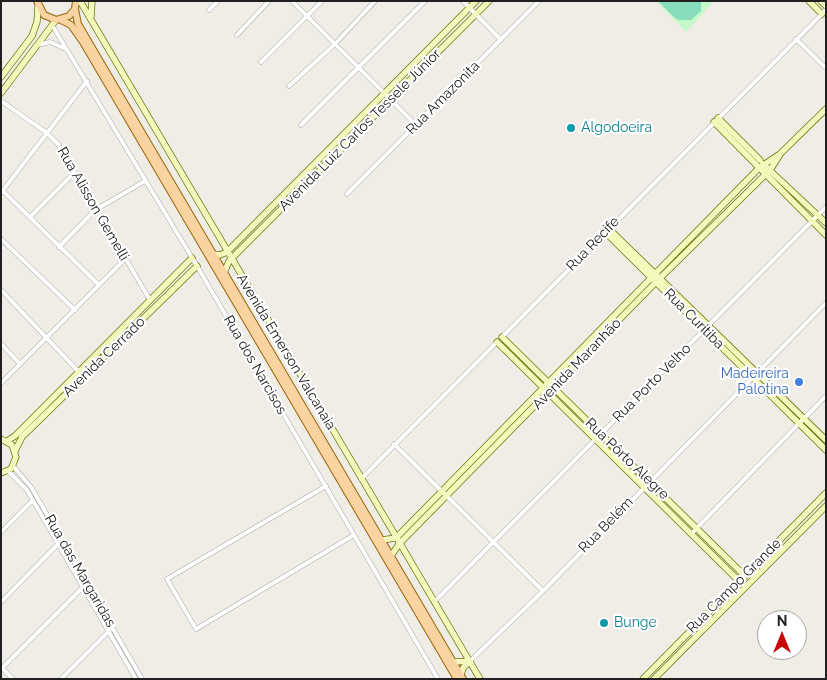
<!DOCTYPE html>
<meta charset="utf-8">
<style>
body{margin:0}
#map{position:relative;width:827px;height:680px;overflow:hidden;background:#f0ede6;font-family:Raleway,sans-serif}
canvas{display:block}
.frame{position:absolute;inset:0;border:2px solid #202020;pointer-events:none}
.north{position:absolute;left:757px;top:610px;width:50px;height:50px;box-sizing:border-box;background:#fff;border:1px solid #a6a6a6;border-radius:50%;rotate:0deg;font-size:14px;font-weight:700;line-height:20px;text-align:center;color:#202020}
.north::after{content:'';display:block;margin:auto;width:18px;height:22px;background:#ca0607;clip-path:polygon(50% 0,100% 100%,50% 72%,0 100%)}
</style>
<div id="map">
<canvas width="827" height="680"></canvas>
<div class="frame"></div>
<div class="north">N</div>
</div>
<script>
const context = document.querySelector('canvas').getContext('2d');
context.lineJoin = 'round';
function paint(path, color) {
  context.fillStyle = color;
  context.fill(path, 'evenodd');
}
function toPath(rows) {
  const path = new Path2D();
  for (const r of rows) {
    path.moveTo(r[0], r[1]);
    for (let i = 2; i < r.length; i += 2) path.lineTo(r[i], r[i + 1]);
  }
  return path;
}
function trace(path, color, width, dash) {
  context.strokeStyle = color;
  context.lineWidth = width;
  context.lineCap = dash ? 'butt' : 'round';
  context.setLineDash(dash || []);
  context.stroke(path);
}
function drawText(font, color, halo, rows, align = 'center') {
  context.font = font + ' Raleway,sans-serif';
  context.lineWidth = 4.5;
  context.setLineDash([]);
  context.textBaseline = 'middle';
  context.strokeStyle = halo;
  context.fillStyle = color;
  for (const [text, x, y, turn = 0] of rows) {
    context.save();
    context.translate(x, y);
    context.rotate((+turn || 0) * Math.PI / 180);
    context.textAlign = isNaN(turn) ? turn : align;
    if (halo) context.strokeText(text, 0, 0);
    context.fillText(text, 0, 0);
    context.restore();
  }
}
paint(toPath([
 [656,1,714,1,686,32]
]), '#c5f8c9');
paint(toPath([
 [658,1,701,1,701,11,691,20,680,20,676,19]
]), '#87ddbb');
const street = toPath([
 [292,1,416,125],
 [463,1,501,40],
 [209,10,218,1],
 [52,25,197,266,438,679],
 [237,35,269,1],
 [796,39,826,68],
 [37,45,50,42,66,49],
 [261,62,322,1],
 [289,86,335,44,375,1],
 [1,101,47,133,58,144,150,300],
 [301,125,425,1],
 [3,191,99,285],
 [1,193,87,81],
 [347,194,539,1],
 [30,217,74,173],
 [1,239,75,310],
 [59,247,95,210,145,181],
 [1,290,78,371],
 [502,337,826,10],
 [1,344,20,364],
 [1,383,125,259],
 [394,444,543,591],
 [13,466,31,487,142,679],
 [8,471,27,490,136,679],
 [361,479,497,342],
 [326,486,167,579,196,629,354,535],
 [1,532,33,500],
 [692,533,826,396],
 [435,601,826,207],
 [1,602,59,543],
 [470,661,543,591,826,303],
 [1,667,13,679],
 [1,669,84,586],
 [61,679,111,629]
]);
const secondary = toPath([
 [80,1,480,679],
 [809,1,822,14],
 [821,1,826,6],
 [91,17,92,1],
 [1,77,32,36,37,22,38,6],
 [1,93,56,20],
 [718,118,760,160],
 [714,122,826,235],
 [763,164,826,223],
 [608,228,826,440],
 [604,231,826,450],
 [213,254,220,255,227,252,476,1],
 [224,273,229,261,489,1],
 [502,337,745,576],
 [497,342,740,582],
 [1,439,12,445,16,457,11,469,1,473],
 [7,441,15,436,192,258],
 [15,451,22,437,197,266],
 [396,538,759,168,780,154],
 [382,540,396,538],
 [391,556,399,544,656,282,770,170,781,153,826,109],
 [454,662,470,661],
 [461,675,463,668,470,661],
 [643,679,826,493],
 [654,679,826,506]
]);
const primary = toPath([
 [37,1,44,15,56,20,69,16,75,9,76,1],
 [75,9,78,24,463,679],
 [61,20,71,25,83,42,457,679]
]);
trace(street, '#a7a7a7', 5);
trace(secondary, '#6a7508', 7);
trace(primary, '#976504', 8);
trace(street, '#fff', 4);
trace(secondary, '#f5f8bc', 5.5);
trace(primary, '#f9d3a2', 6);
for (const [x, y, r, color] of [
 [571,128,5,"#0f9aa8"],
 [799,382,5,"#3f7fe0"],
 [604,623,5,"#0f9aa8"]
]) {
  const dot = new Path2D();
  dot.arc(x, y, r, 0, 2 * Math.PI);
  context.fillStyle = color;
  context.fill(dot);
  trace(dot, '#fff', 2);
}
drawText('14px', '#202020', '#fff', [
 ["Rua Amazonita",443,98,-45],
 ["Avenida Luiz Carlos Tessele Júnior",360,130,-45],
 ["Rua Alisson Gemelli",93,204,60],
 ["Rua Recife",593,244,-46],
 ["Rua Curitiba",694,319,45],
 ["Avenida Emerson Valcanaia",286,352,59],
 ["Avenida Cerrado",104,357,-44],
 ["Avenida Maranhão",577,364,-46],
 ["Rua dos Narcisos",255,365,60],
 ["Rua Porto Velho",652,383,-45],
 ["Rua Pôrto Alegre",627,459,44],
 ["Rua Belém",606,525,-46],
 ["Rua das Margaridas",80,571,60],
 ["Rua Campo Grande",734,586,-45]
]);
drawText('14px', '#0d838f', '#fff', [
 ["Algodoeira",581,128],
 ["Bunge",614,623]
], 'left');
drawText('14px', '#366cbe', '#fff', [
 ["Madeireira",789,374],
 ["Palotina",789,390]
], 'right');
</script>
